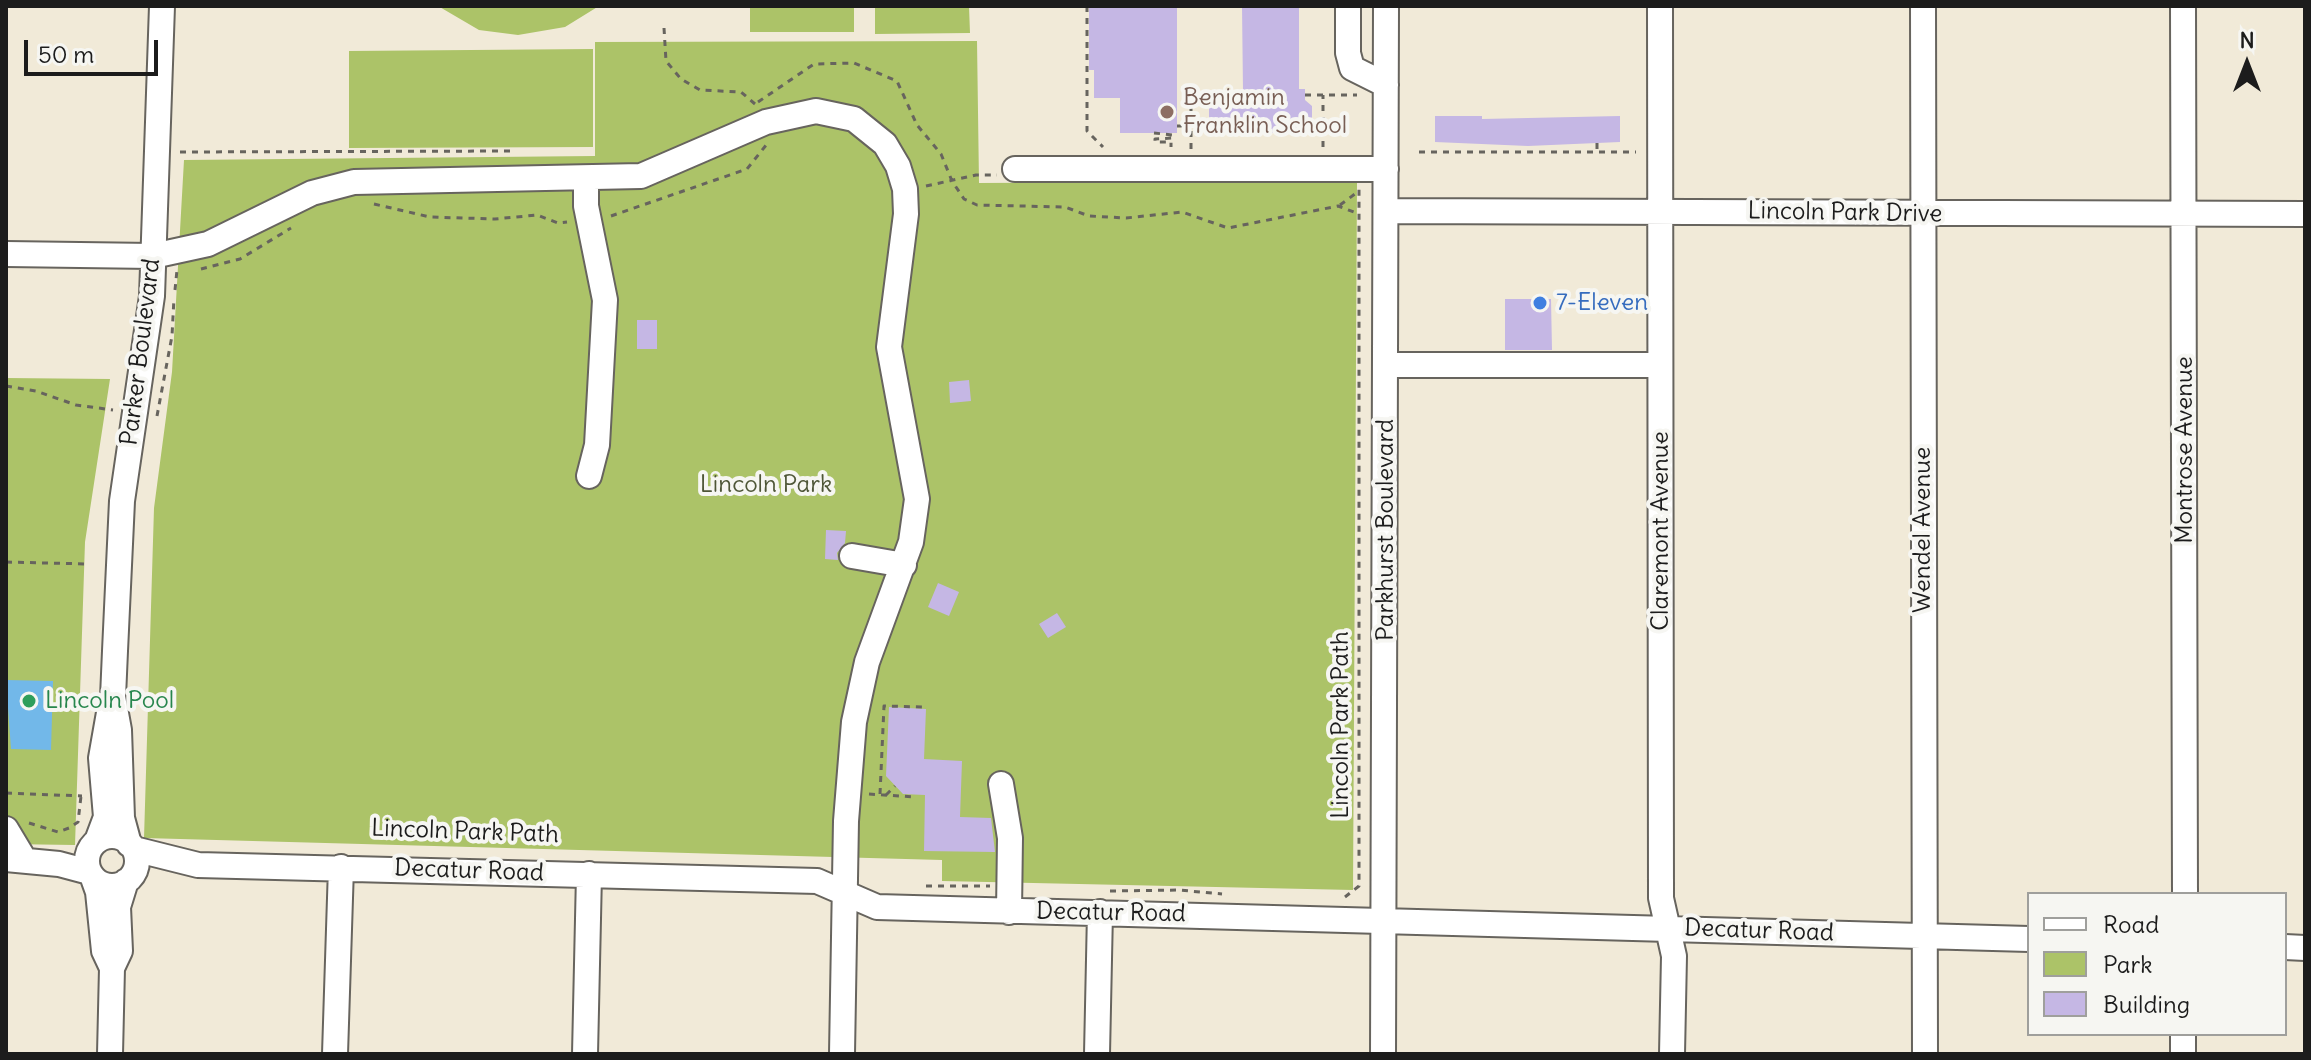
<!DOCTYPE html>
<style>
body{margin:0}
#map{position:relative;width:2311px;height:1060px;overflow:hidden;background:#f1ead8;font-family:Delius,sans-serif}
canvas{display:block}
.frame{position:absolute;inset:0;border:8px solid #1c1c1c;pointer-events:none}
.legend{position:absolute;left:2027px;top:892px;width:260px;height:144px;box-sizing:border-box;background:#f6f6f2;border:2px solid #9f9f9c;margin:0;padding:10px 14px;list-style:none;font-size:24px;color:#1c1c1c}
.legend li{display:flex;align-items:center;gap:16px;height:40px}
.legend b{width:40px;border:2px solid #9f9f9c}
.north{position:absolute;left:2207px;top:24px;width:80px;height:80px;-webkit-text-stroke:6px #f6f6f2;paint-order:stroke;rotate:0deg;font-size:22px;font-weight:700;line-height:32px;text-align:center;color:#1c1c1c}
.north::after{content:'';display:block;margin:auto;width:28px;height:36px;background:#1c1c1c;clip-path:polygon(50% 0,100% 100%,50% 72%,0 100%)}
.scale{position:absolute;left:24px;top:40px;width:134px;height:36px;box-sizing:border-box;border:4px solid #1c1c1c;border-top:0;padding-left:10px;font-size:24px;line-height:28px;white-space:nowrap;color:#1c1c1c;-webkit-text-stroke:6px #f6f6f2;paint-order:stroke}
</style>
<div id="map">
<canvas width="2311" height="1060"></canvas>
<div class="frame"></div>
<ul class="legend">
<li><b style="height:10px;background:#fff"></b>Road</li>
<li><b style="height:22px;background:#acc368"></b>Park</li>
<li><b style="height:22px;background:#c5b7e4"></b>Building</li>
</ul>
<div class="north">N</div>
<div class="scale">50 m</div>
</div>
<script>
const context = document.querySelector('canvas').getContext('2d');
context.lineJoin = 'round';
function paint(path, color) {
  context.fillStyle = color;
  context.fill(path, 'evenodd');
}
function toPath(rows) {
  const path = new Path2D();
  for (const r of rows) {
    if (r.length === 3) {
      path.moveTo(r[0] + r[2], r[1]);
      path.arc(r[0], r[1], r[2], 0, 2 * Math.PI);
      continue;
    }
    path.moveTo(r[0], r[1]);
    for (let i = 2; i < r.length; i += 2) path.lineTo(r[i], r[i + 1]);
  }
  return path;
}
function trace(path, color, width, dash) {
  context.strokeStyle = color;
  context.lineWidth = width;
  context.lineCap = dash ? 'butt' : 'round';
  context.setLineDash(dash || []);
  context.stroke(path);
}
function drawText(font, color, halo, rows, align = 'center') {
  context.font = font + ' Delius,sans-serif';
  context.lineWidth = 8;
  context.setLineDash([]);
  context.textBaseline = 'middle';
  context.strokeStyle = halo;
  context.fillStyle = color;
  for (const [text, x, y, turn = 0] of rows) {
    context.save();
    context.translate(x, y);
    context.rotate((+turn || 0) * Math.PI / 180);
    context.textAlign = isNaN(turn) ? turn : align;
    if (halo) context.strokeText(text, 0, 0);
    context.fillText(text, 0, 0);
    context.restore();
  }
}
paint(toPath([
 [438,6,599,6,565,27,518,35,479,30],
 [750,6,854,6,854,32,750,32],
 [875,6,969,6,970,33,875,34],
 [977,41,979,183,1357,181,1353,890,942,881,942,860,144,838,154,508,172,372,184,160,595,156,595,42],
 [593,49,593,147,349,148,349,51],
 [6,378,110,379,85,542,75,845,6,844]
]), '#acc368');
paint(toPath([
 [6,680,53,681,51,750,11,749]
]), '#72b8e9');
paint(toPath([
 [1089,6,1177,6,1177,133,1120,133,1120,98,1094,98,1094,70,1089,70],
 [1242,6,1299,6,1299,89,1305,89,1305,100,1312,106,1312,121,1306,128,1285,127,1285,133,1237,133,1237,127,1216,127,1209,121,1209,106,1215,100,1225,100,1225,91,1243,91],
 [1435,116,1482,116,1482,119,1620,116,1620,142,1528,146,1435,142],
 [1505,299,1551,299,1552,350,1505,350],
 [637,320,657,320,657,349,637,349],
 [969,380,971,401,950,403,949,382],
 [826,530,846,531,845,543,837,553,838,560,825,559],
 [938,583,959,592,949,616,928,607],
 [1057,613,1066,627,1048,638,1039,624],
 [889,707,926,709,924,759,962,761,960,817,991,818,995,852,924,851,925,795,903,794,886,776]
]), '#c5b7e4');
const minor = toPath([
 [1348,6,1348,53,1352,68,1386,85],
 [1660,6,1661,898,1674,956,1672,1054],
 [1923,6,1925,1054],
 [2183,6,2185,894],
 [1015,169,1386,169],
 [586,179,586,206,605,300,597,445,589,476],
 [1386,211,2305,214],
 [6,254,153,256,208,244,312,193,354,182,641,176,766,122,816,111,854,119,885,144,898,166,905,189,906,214,889,347,917,499,911,542,867,662,854,722,846,821,842,1054],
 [1386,365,1660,365],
 [852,556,904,565],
 [1001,784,1010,838,1009,912],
 [6,829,24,859],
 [112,861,25],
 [97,841,106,817,101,758,110,707],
 [129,844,122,818,119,730,113,697,115,651,122,501,152,296,162,6],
 [134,849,198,865,817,881,877,907,2029,939],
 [6,859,59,864,89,872],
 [93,878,98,892,104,951,112,968],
 [2285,947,2305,948],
 [110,1054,112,968,120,951,118,907,126,881],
 [335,1054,341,867],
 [585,1054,589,874],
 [1097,1054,1100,912],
 [1383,1054,1386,6],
 [2183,1054,2183,1034]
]);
trace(minor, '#67645e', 28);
trace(toPath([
 [1087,6,1087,131,1103,147],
 [664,28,666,61,681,79,700,90,741,92,755,104],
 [1305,95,1357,95],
 [758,102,814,64,854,63,897,81,917,125,941,154,952,181,964,199,977,205,1065,207,1089,216,1126,218,1182,212,1228,228,1338,206,1359,214],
 [1177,126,1191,126],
 [1154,133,1173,135,1173,138,1155,139,1155,142,1171,142,1171,147],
 [1597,143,1597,152],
 [1323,147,1323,95],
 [1191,149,1191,96,1225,95],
 [180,152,515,151],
 [1419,152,1636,152],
 [926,186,976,175,997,175],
 [374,204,430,217,495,219,537,215,558,223,567,222],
 [1340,205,1359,191],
 [611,216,747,169,767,144],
 [201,269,240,259,291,228],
 [175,290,177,270],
 [6,386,36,391,76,405,113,410],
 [157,416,172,336,174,298],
 [6,562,88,564],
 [6,793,82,796],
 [869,794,916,797],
 [880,794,884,706,924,707],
 [886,795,895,786],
 [29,823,58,832,69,828,78,822,81,796],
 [926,886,990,886],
 [1110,891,1179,890,1222,894],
 [1345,897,1359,886,1359,188]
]), '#67645e', 3, [6, 6]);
trace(minor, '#fff', 24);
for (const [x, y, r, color] of [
 [1167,112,8,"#8d6e63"],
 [1540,303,8,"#3f7fe0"],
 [29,701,8,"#2e9e5b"]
]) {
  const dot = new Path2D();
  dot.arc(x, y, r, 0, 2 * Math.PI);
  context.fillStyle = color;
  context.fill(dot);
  trace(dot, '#f6f6f2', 3);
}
drawText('24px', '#785e54', '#f6f6f2', [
 ["Benjamin",1183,98],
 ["Franklin School",1183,126]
], 'left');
drawText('24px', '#1c1c1c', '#f6f6f2', [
 ["Lincoln Park Drive",1845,213,1],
 ["Parker Boulevard",141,352,-83],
 ["Montrose Avenue",2185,450,-90],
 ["Parkhurst Boulevard",1386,530,-90],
 ["Wendel Avenue",1923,530,-90],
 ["Claremont Avenue",1661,531,-90],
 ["Lincoln Park Path",1341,725,-90],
 ["Lincoln Park Path",465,832,2],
 ["Decatur Road",469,871,2],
 ["Decatur Road",1111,913,1],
 ["Decatur Road",1759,931,2]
]);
drawText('24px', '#366cbe', '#f6f6f2', [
 ["7-Eleven",1556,303]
], 'left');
drawText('24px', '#4e5637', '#f6f6f2', [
 ["Lincoln Park",766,485]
]);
drawText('24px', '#27864d', '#f6f6f2', [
 ["Lincoln Pool",45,701]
], 'left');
</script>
